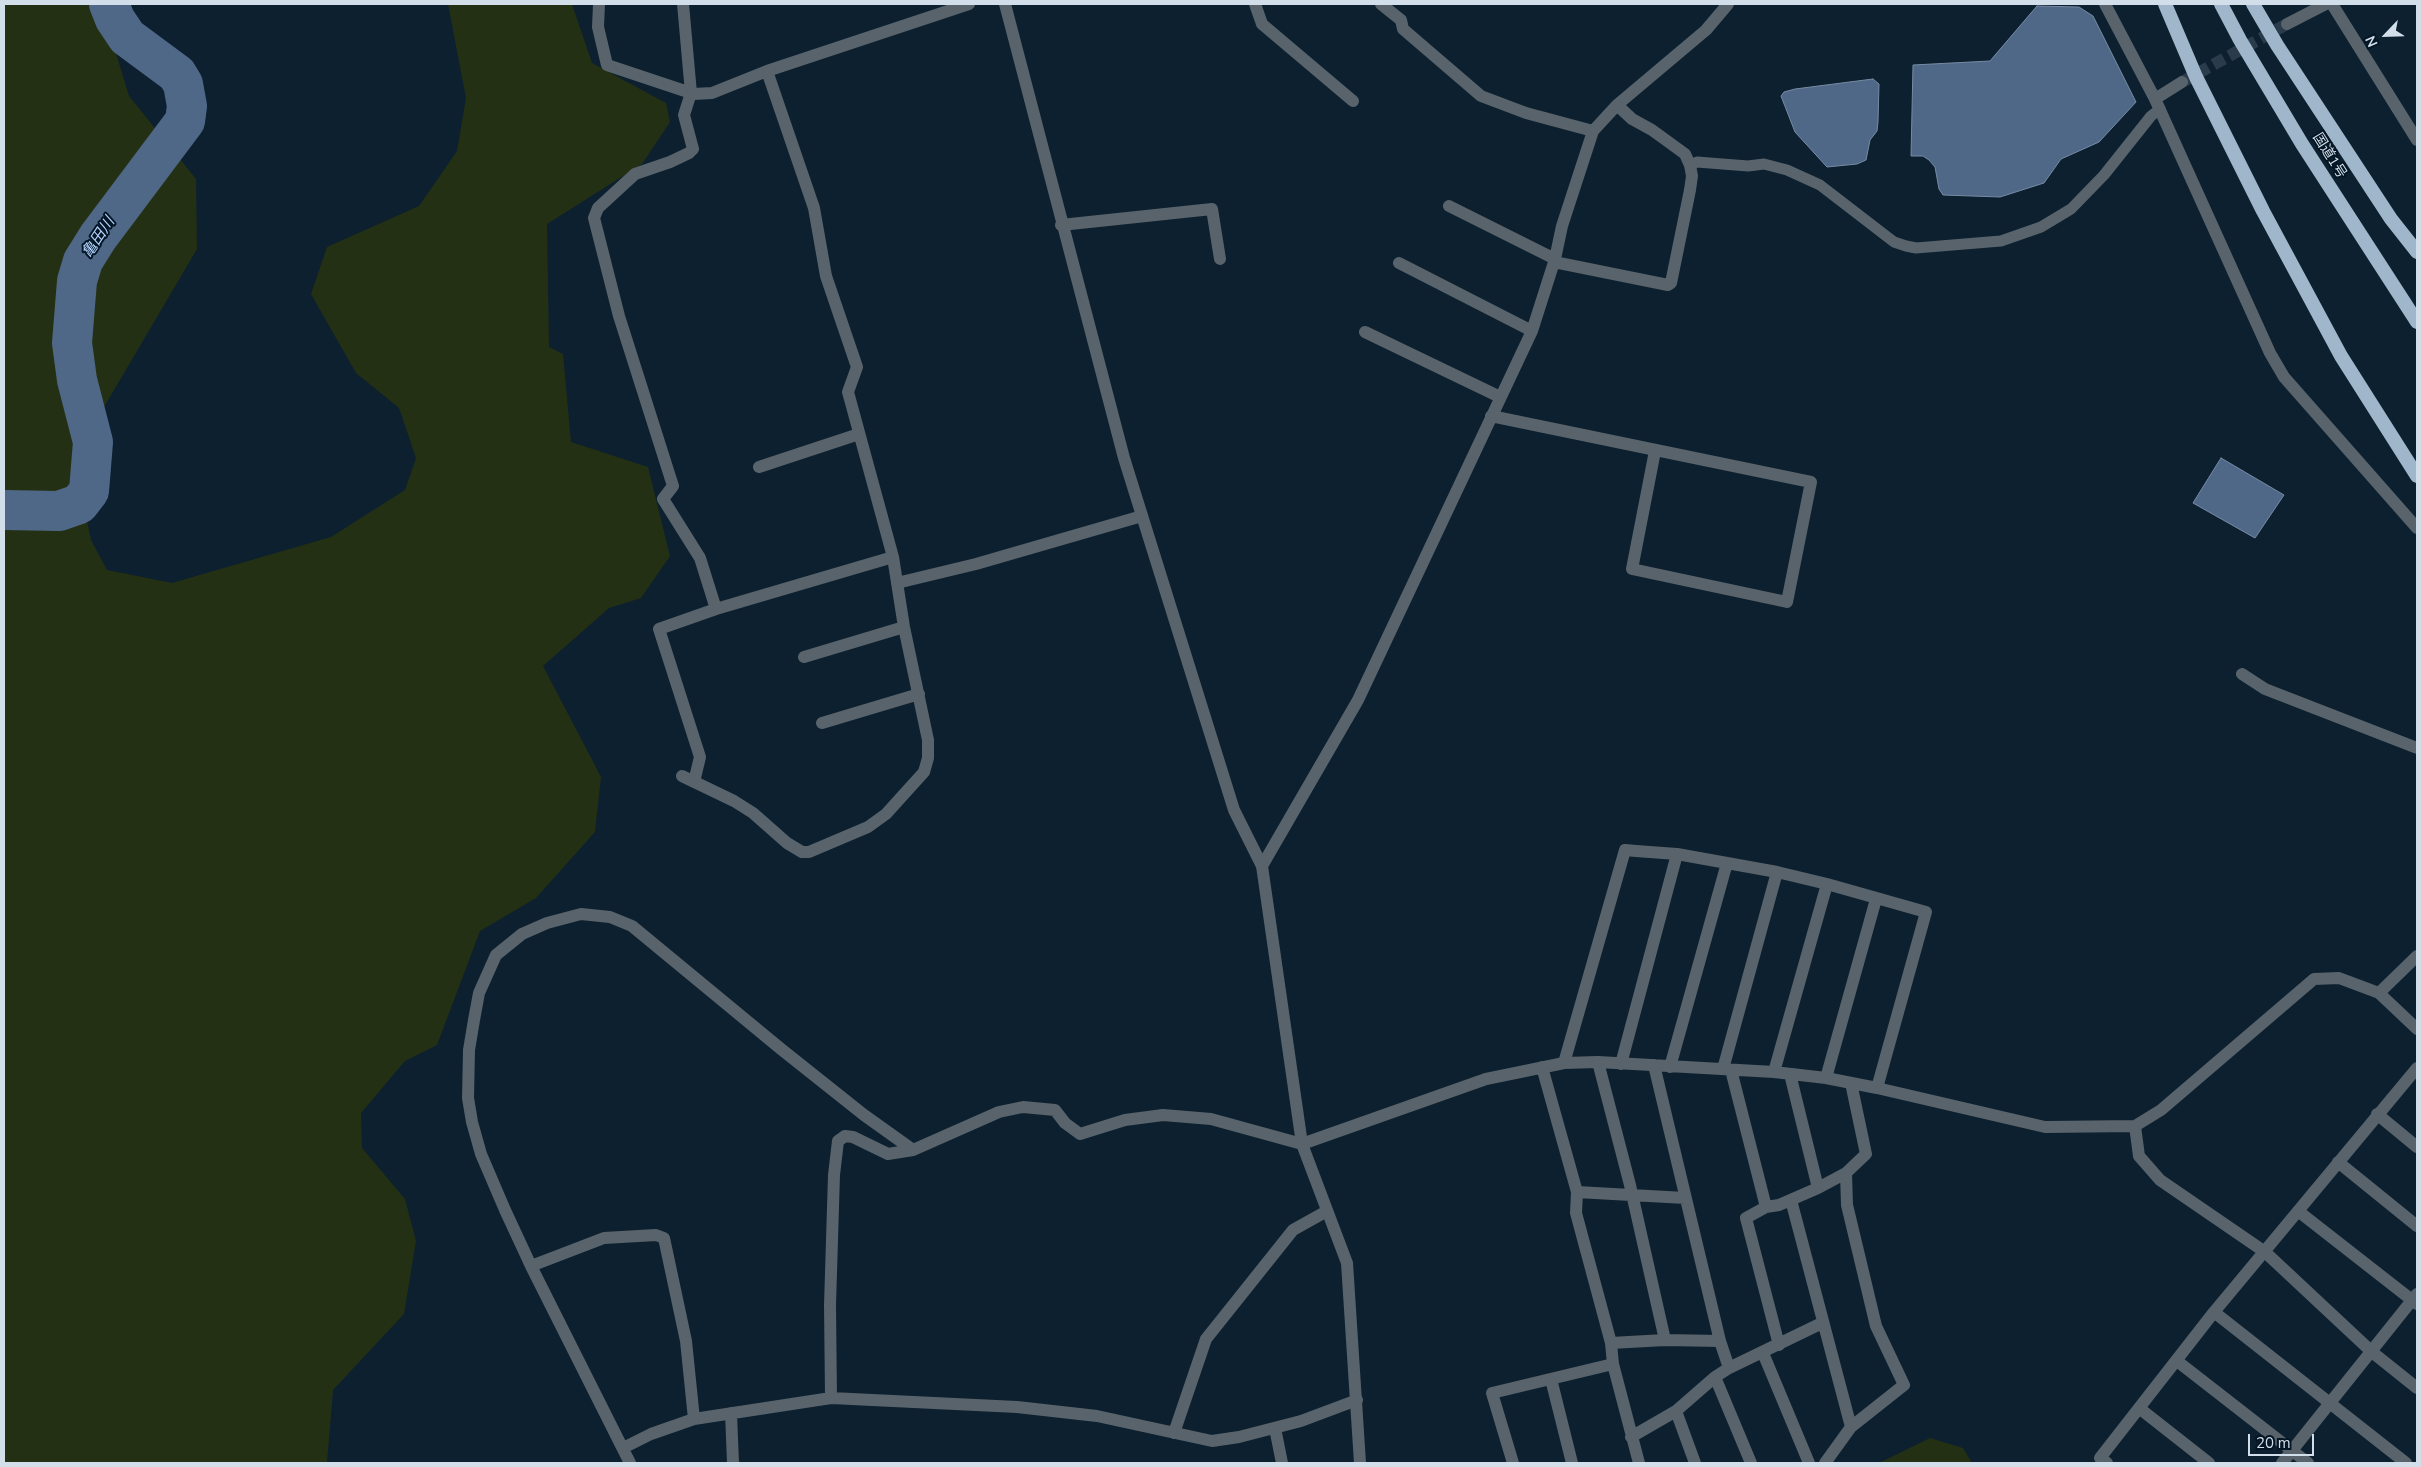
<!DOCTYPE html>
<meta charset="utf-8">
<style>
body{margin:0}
#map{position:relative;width:2421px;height:1467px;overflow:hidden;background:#0c202f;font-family:"Nunito Sans",sans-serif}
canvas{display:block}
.frame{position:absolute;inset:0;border:5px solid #d2dee9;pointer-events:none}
.north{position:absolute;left:2361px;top:10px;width:50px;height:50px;-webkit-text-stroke:4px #041625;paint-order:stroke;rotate:246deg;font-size:14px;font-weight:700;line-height:20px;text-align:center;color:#d2dee9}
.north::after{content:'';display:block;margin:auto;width:18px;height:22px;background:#d2dee9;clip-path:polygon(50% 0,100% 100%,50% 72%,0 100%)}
.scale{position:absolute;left:2248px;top:1434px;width:66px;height:22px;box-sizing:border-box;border:2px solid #d2dee9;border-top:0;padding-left:6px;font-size:15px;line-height:18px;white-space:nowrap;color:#d2dee9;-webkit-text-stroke:4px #041625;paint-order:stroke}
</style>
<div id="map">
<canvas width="2421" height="1467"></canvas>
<div class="frame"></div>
<div class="north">N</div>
<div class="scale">20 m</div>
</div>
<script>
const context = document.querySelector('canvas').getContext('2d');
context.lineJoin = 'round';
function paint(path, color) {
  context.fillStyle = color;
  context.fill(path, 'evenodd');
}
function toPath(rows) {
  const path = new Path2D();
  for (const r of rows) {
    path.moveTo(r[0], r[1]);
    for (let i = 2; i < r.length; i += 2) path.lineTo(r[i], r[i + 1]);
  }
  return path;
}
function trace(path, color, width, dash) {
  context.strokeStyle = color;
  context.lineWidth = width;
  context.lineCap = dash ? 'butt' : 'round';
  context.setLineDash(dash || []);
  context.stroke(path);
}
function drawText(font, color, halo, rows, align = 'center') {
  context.font = font + ' "Nunito Sans","Noto Sans JP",sans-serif';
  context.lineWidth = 4;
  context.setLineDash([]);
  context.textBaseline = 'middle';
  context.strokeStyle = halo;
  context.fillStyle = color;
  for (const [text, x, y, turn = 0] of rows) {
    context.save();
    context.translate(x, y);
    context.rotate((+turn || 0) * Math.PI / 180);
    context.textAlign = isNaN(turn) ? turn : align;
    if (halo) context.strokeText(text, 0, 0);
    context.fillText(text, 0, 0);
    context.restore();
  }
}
paint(toPath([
 [4,4,101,4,129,96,196,179,197,249,74,458,91,540,107,570,172,583,331,537,405,490,416,458,399,408,356,373,311,294,327,247,419,206,457,151,466,98,448,4,572,4,592,63,666,103,670,122,642,164,547,224,549,347,563,354,571,442,648,467,670,556,641,598,609,608,543,666,601,777,595,832,536,898,480,931,437,1045,405,1061,361,1113,362,1148,405,1199,416,1241,404,1314,333,1390,327,1463,4,1463],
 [1930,1438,1963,1448,1972,1463,1879,1463]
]), '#243014');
const water = toPath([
 [2037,6,2079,7,2093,16,2136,102,2099,142,2061,159,2044,183,2000,197,1943,195,1939,189,1935,167,1929,160,1923,156,1911,156,1913,65,1990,61,2037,6],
 [1873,79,1879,84,1878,122,1877,131,1870,140,1866,160,1857,164,1827,167,1795,132,1781,96,1784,92,1795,89,1873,79],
 [2221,458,2284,495,2255,538,2193,503,2221,458]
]);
paint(water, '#506888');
trace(water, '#778ba5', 1);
trace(toPath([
 [4,510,59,511,79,504,89,491,93,442,77,380,72,343,77,281,83,261,98,237,185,121,187,106,183,84,177,74,127,37,115,19,109,4]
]), '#506888', 40);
trace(toPath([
 [2182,82,2287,24]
]), '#2a3c4b', 12, [12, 6]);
trace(toPath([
 [1690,165,1697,162,1748,166,1764,164,1787,170,1820,185,1894,242,1906,246,1916,248,2001,241,2041,227,2071,209,2104,175,2151,116,2160,109]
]), '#59636b', 11);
trace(toPath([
 [599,4,598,27,607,65,694,94,712,93,767,71,969,4],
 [683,4,691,93,684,115,693,149,689,153,670,162,635,174,598,208,594,218,619,316,673,486,663,499,700,558,716,609],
 [1255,4,1262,24,1353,101],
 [1381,4,1401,20,1403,29,1481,96,1526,113,1593,131],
 [2105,4,2155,99,2270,353,2284,377,2417,528],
 [2332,4,2417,140],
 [2287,24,2326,4],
 [2155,99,2182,82],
 [1449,206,1555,259],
 [1061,225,1212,209,1220,259],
 [1554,262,1668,285,1671,283,1690,190,1692,176,1690,165,1685,154,1652,130,1632,119,1617,105],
 [1399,263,1532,331],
 [1365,332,1500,397],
 [1491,416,1811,482,1787,602,1632,569,1655,451],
 [759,467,859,434],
 [897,583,976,564,1142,516],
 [804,657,904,627],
 [2242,674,2265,689,2417,748],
 [822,723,919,694],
 [682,776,734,801,753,813,787,843,802,852,809,852,868,827,886,814,924,772,928,758,928,740,904,627,893,557,848,392,857,367,826,276,814,208,767,71],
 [694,782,700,757,659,629,716,609,893,557],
 [1262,866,1358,700,1532,331,1555,259,1562,226,1593,131,1617,105,1706,30,1728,4],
 [1598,1062,1630,1185,1665,1340],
 [1564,1063,1625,850,1636,851,1677,854,1777,872,1827,884,1926,912,1877,1088],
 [1621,1064,1677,854],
 [1654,1065,1720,1341,1729,1368],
 [1542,1067,1577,1192,1576,1213,1611,1343,1613,1364,1639,1463],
 [1670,1067,1727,863],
 [1723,1069,1777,872],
 [1731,1070,1766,1207],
 [1774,1072,1827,884],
 [1790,1074,1818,1188],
 [1826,1078,1876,899],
 [2377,1114,2417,1147],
 [2135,1126,2161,1110,2314,979,2339,978,2379,993],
 [2338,1162,2417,1226],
 [1577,1192,1685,1198],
 [1791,1200,1851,1427],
 [2298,1211,2417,1304],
 [531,1266,604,1238,656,1235,664,1238,686,1341,694,1419],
 [2214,1312,2406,1463],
 [1611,1343,1665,1340,1720,1341],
 [1779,1345,1746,1218,1766,1207,1779,1205,1818,1188,1846,1173,1866,1154,1851,1083],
 [1763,1353,1809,1463],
 [2177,1361,2308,1463],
 [1715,1377,1751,1463],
 [1551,1379,1572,1463],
 [831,1398,830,1305,834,1175,838,1141,845,1136,853,1137,888,1154,913,1150],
 [2139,1408,2209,1463],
 [1676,1411,1695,1463],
 [731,1413,733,1463],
 [1275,1428,1282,1463],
 [1174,1433,1206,1339,1293,1230,1327,1211],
 [1631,1437,1676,1411,1715,1377,1729,1368,1822,1323],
 [623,1448,651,1434,694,1419,831,1398,1017,1407,1097,1416,1212,1441,1239,1437,1301,1421,1357,1400],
 [630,1463,531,1266,505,1210,481,1154,472,1122,468,1098,469,1050,474,1020,479,993,496,955,522,934,547,923,581,914,610,917,632,926,781,1049,864,1115,913,1150,999,1112,1023,1107,1055,1110,1065,1123,1080,1134,1125,1120,1163,1115,1211,1119,1302,1144,1486,1079,1564,1063,1598,1062,1774,1072,1826,1078,1877,1088,2045,1127,2135,1126,2139,1156,2160,1180,2265,1252,2372,1352,2417,1388],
 [1513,1463,1492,1393,1613,1364],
 [1825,1463,1851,1427,1904,1385,1876,1326,1847,1205,1846,1173],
 [2107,1463,2100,1458,2214,1312,2417,1068],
 [2282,1463,2417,1294]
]), '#59636b', 12);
trace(toPath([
 [1005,4,1124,458,1234,810,1262,866,1302,1144,1347,1263,1360,1463],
 [2417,956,2379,993,2417,1029]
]), '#59636b', 12);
trace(toPath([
 [2165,4,2196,77,2263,211,2341,356,2417,476],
 [2221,4,2240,40,2302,144,2417,322],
 [2253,4,2277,45,2391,219,2417,252]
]), '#a0b6ca', 14);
drawText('14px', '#d2dee9', '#041625', [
 ["国道1号",2329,156,58]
]);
drawText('italic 15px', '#b2d3ff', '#041625', [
 ["亀田川",99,238,-56]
]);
</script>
